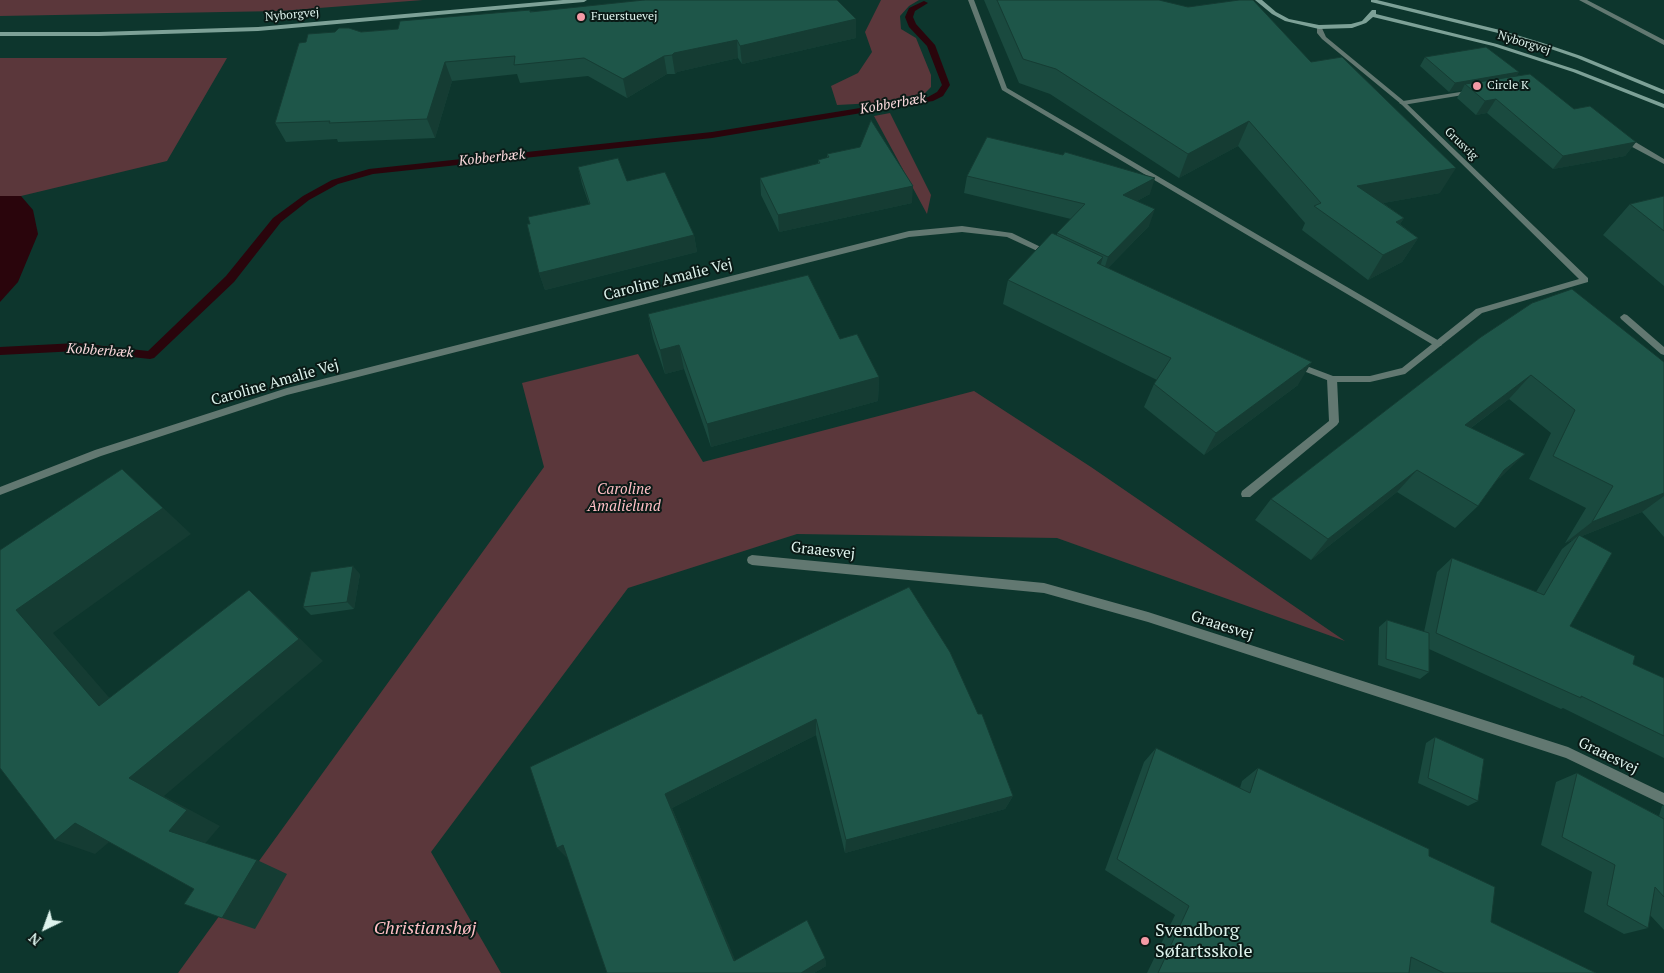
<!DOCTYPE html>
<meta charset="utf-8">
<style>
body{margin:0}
#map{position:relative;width:1664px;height:973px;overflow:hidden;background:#0d362d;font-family:"PT Serif",serif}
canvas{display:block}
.north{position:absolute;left:20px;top:903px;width:50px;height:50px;-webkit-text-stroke:4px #0a1a16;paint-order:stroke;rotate:222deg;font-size:14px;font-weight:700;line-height:20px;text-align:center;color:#def3ed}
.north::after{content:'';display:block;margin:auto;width:18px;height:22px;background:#def3ed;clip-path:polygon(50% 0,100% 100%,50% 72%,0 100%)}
</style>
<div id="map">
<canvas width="1664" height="973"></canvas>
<div class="north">N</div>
</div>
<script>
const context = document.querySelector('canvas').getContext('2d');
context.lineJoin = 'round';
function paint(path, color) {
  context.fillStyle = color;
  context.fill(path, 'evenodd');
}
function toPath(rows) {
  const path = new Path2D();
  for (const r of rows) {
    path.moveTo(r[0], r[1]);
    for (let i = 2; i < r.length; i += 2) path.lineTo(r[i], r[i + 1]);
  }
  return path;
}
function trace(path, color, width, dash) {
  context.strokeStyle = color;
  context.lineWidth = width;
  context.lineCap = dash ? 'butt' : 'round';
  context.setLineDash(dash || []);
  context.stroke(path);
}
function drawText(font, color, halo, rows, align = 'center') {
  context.font = font + ' "PT Serif",serif';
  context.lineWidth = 4;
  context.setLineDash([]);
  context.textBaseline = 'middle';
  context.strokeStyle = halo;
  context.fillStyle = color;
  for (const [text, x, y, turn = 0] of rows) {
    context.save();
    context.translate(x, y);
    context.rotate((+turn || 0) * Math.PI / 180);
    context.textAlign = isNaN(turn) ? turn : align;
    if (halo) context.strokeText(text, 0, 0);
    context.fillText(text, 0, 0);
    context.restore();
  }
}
paint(toPath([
 [0,0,423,0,280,11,0,16],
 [881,0,919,0,909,6,900,16,901,29,916,38,931,75,931,87,925,93,875,103,837,105,831,86,858,73,872,52,865,32],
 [0,58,227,58,167,161,21,196,0,196],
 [890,113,931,195,927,214,874,116],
 [638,354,703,462,974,391,1091,467,1345,641,1057,538,797,534,628,588,431,852,501,973,178,973,544,467,522,383]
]), '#5b373b');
paint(toPath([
 [0,196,21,196,33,210,38,234,18,282,0,302]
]), '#2a050c');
paint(toPath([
 [924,1,928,3,915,11,913,17,916,24,935,45,950,85,943,96,933,101,712,138,373,174,338,184,309,200,281,222,234,282,154,358,150,359,77,351,0,355,0,347,77,343,148,351,226,276,273,218,303,196,332,180,369,169,712,132,928,97,937,92,942,85,927,46,909,27,905,17,909,8,924,1]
]), '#2a050c');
paint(toPath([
 [968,0,974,0,1007,88,1441,342,1442,344,1441,346,1435,346,1002,90,968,0],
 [1579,0,1587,0,1664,40,1664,45,1579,0],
 [1473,90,1476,92,1475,93,1403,105,1399,103,1403,101,1473,90],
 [1621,137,1627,137,1664,159,1664,164,1621,141,1621,137],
 [1332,376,1337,379,1339,422,1337,425,1250,497,1242,497,1241,494,1242,491,1329,421,1327,379,1332,376]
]), '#627871');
paint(toPath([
 [1317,26,1321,26,1326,37,1405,102,1588,278,1588,282,1482,313,1405,374,1370,382,1332,382,1293,367,1291,365,1296,362,1333,376,1370,376,1402,368,1476,309,1579,279,1401,104,1322,39,1317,33,1317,26],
 [962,226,1012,233,1053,253,1049,256,1046,255,1007,237,962,232,909,237,287,395,101,456,0,495,0,487,95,450,287,388,909,231,962,226],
 [1624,314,1627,315,1664,347,1664,355,1661,354,1621,319,1620,317,1624,314],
 [752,555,1044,583,1148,612,1568,747,1664,793,1664,805,1566,758,1148,622,1044,593,752,565,748,563,747,560,748,557,752,555]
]), '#627871');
paint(toPath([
 [563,0,587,0,584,2,258,31,99,36,0,36,0,32,99,32,258,27,563,0],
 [1255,0,1262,0,1276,12,1289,19,1319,25,1351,24,1362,21,1372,10,1376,10,1376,14,1497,44,1577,70,1664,104,1664,108,1573,72,1493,46,1373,17,1366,23,1352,28,1319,29,1285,21,1272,14,1255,0],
 [1371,0,1377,0,1500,30,1543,43,1581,56,1664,90,1664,94,1577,58,1539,45,1498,33,1371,2,1371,0]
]), '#7da197');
paint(toPath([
 [984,0,1159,0,1311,62,1440,193,1383,203,1404,218,1400,224,1418,238,1402,262,1368,280,1302,230,1305,223,1238,146,1179,178,1050,94,1019,83],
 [531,11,856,19,856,38,742,64,738,58,677,72,675,74,667,74,627,98,588,76,520,83,517,74,452,81,435,138,338,142,337,139,286,142,275,123,306,42,361,32,398,29],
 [1425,57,1519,72,1516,76,1574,109,1636,142,1625,156,1553,169,1487,113,1476,115,1457,98,1462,90,1449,92,1420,66],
 [827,154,912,203,779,232,761,195,760,178,818,164,818,160,827,158],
 [578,167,627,181,694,235,697,252,545,290,539,273,589,204,582,184],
 [967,176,1150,194,1137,201,1149,226,1108,268,1298,385,1204,455,1144,407,1154,384,1157,380,1003,304,1008,280,1057,235,1057,233,1071,219,964,193],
 [1664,196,1664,286,1603,235,1630,204],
 [648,314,840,339,879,377,878,401,711,447,684,369,665,374,653,338],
 [1481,337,1664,362,1664,537,1642,512,1582,536,1570,626,1633,664,1664,678,1664,758,1563,708,1561,709,1429,649,1429,672,1420,679,1378,665,1379,627,1387,620,1424,632,1437,572,1452,558,1536,592,1562,549,1573,540,1565,543,1586,508,1529,479,1551,433,1509,399,1471,428,1501,477,1496,480,1478,506,1455,528,1397,492,1311,560,1255,520,1271,499],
 [360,574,354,609,311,615,303,607],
 [909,587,1013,796,1005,809,845,853,816,735,672,808,735,961,825,958,826,966,814,973,607,973,568,859],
 [1435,737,1478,801,1468,806,1418,783,1426,743],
 [1156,748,1240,788,1242,781,1258,768,1429,856,1491,922,1596,973,1147,973,1175,915,1105,870,1144,762],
 [1577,773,1659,816,1662,806,1664,805,1664,930,1650,915,1648,928,1624,934,1584,912,1592,872,1541,845,1556,782]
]), '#1a4a3f');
paint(toPath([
 [856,19,856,38,742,64,740,46],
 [737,40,738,58,677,72,675,74,672,55,674,53],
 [664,56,667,74,627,98,623,79],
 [445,62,452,81,435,138,427,119],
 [1519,72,1513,82,1465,84,1462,90,1449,92,1455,83],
 [1496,99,1487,113,1476,115,1485,101],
 [1249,121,1238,146,1179,178,1188,154],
 [1636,142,1625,156,1553,169,1563,156],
 [1456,168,1440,193,1344,210,1357,186],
 [1155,178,1150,194,1118,211,1123,195],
 [913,186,912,203,779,232,778,215],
 [1155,209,1149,226,1103,273,1108,257],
 [1404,218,1389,242,1396,222],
 [694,235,697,252,545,290,539,273],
 [1418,238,1402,262,1368,280,1383,255],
 [1103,257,1096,280,1097,263],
 [679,345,684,369,665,374,660,350],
 [1312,362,1298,385,1204,455,1216,433],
 [1531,375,1509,399,1444,448,1465,425],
 [879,377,878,401,711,447,707,424],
 [1525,454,1501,477,1481,493,1504,470],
 [122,469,191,534,53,633,134,726,99,706,16,610],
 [1417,470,1397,492,1311,560,1328,539],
 [1664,493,1664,496,1642,512,1577,538,1579,535,1573,540,1565,543,1592,522],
 [353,566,360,574,354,609,347,602],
 [249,590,275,614,323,661,164,796,220,826,203,846,169,831,129,778],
 [816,719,816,735,672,808,739,969,734,961,665,794],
 [1013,796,1005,809,845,853,846,840],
 [75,823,114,838,95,854,55,840],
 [563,845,569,860,557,848],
 [257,860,287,874,255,929,222,918],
 [825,958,826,966,814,973,801,973]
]), '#153c33');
const building = toPath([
 [644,0,837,0,856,19,740,46,737,40,674,53,672,55,664,56,623,79,584,58,514,65,515,56,445,62,427,119,329,123,330,121,275,123,299,43,306,42,308,34,335,32,339,28,349,28,361,32,398,29,400,21,530,10,530,12,644,0],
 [997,0,1159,0,1188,7,1239,0,1253,0,1311,62,1342,57,1456,168,1357,186,1404,218,1396,222,1418,238,1383,255,1314,206,1321,203,1249,121,1188,154,1056,69,1023,59,997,0],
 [1486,47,1519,72,1455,83,1425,57,1486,47],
 [1530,74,1574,109,1590,106,1636,142,1563,156,1496,99,1485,101,1465,84,1530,74],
 [871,120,913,186,778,215,760,178,820,163,818,160,829,157,827,154,860,147,871,120],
 [987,137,1063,155,1065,152,1155,178,1123,195,1155,209,1108,257,1057,233,1085,204,967,176,987,137],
 [618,158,627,181,665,172,694,235,539,273,527,224,530,224,528,217,590,204,578,167,618,158],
 [1664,196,1664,231,1630,204,1664,196],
 [1052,233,1103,257,1097,263,1312,362,1216,433,1154,384,1171,358,1008,280,1052,233],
 [808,275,840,339,857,334,879,377,707,424,679,345,660,350,648,314,808,275],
 [1572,289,1664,362,1664,493,1592,522,1613,486,1553,456,1575,410,1531,375,1465,425,1525,454,1504,470,1478,506,1417,470,1328,539,1271,499,1481,337,1532,303,1572,289],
 [122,469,163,508,16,610,99,706,249,590,299,639,129,778,187,810,169,831,257,860,222,918,184,904,194,889,75,823,55,840,0,768,0,550,122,469],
 [1579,535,1612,553,1570,626,1635,656,1633,664,1664,678,1664,736,1581,696,1581,698,1436,633,1452,558,1544,595,1579,535],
 [353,566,347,602,303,607,311,572,353,566],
 [909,587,950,652,978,714,982,714,1013,796,846,840,816,719,665,794,734,961,807,920,825,958,801,973,607,973,563,845,557,848,530,767,909,587],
 [1387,620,1429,633,1429,672,1386,659,1387,620],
 [1435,737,1484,759,1478,801,1428,778,1435,737],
 [1156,748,1250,793,1258,768,1429,849,1429,856,1495,887,1491,922,1596,973,1444,973,1411,957,1409,973,1158,973,1189,906,1117,859,1156,748],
 [1577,773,1664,819,1664,897,1655,887,1648,928,1607,905,1615,865,1562,837,1577,773]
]);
paint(building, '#1e5649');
trace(building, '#153c33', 1);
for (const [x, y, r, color] of [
 [581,17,5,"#f49aa5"],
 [1477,86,5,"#f49aa5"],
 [1145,941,5,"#f49aa5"]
]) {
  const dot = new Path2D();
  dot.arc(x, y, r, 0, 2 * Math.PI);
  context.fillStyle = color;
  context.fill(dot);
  trace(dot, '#0a1a16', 2);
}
drawText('12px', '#def3ed', '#0a1a16', [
 ["Nyborgvej",292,15,-5],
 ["Nyborgvej",1524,43,17],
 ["Grusvig",1461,144,44]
]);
drawText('12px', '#def3ed', '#0a1a16', [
 ["Fruerstuevej",591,17],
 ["Circle K",1487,86]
], 'left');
drawText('italic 14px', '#fad9dc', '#0a1a16', [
 ["Kobberbæk",893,104,-10],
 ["Kobberbæk",492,158,-6],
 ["Kobberbæk",100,351,4]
]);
drawText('15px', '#def3ed', '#0a1a16', [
 ["Caroline Amalie Vej",668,280,-14],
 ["Caroline Amalie Vej",275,383,-16],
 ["Graaesvej",823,551,6],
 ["Graaesvej",1222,626,18],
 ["Graaesvej",1608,756,26]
]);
drawText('italic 15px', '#ffbfc5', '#0a1a16', [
 ["Caroline",624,490],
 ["Amalielund",624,507]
]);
drawText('italic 18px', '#ffbfc5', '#0a1a16', [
 ["Christianshøj",425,929]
]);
drawText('18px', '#def3ed', '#0a1a16', [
 ["Svendborg",1155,931],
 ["Søfartsskole",1155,952]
], 'left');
</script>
